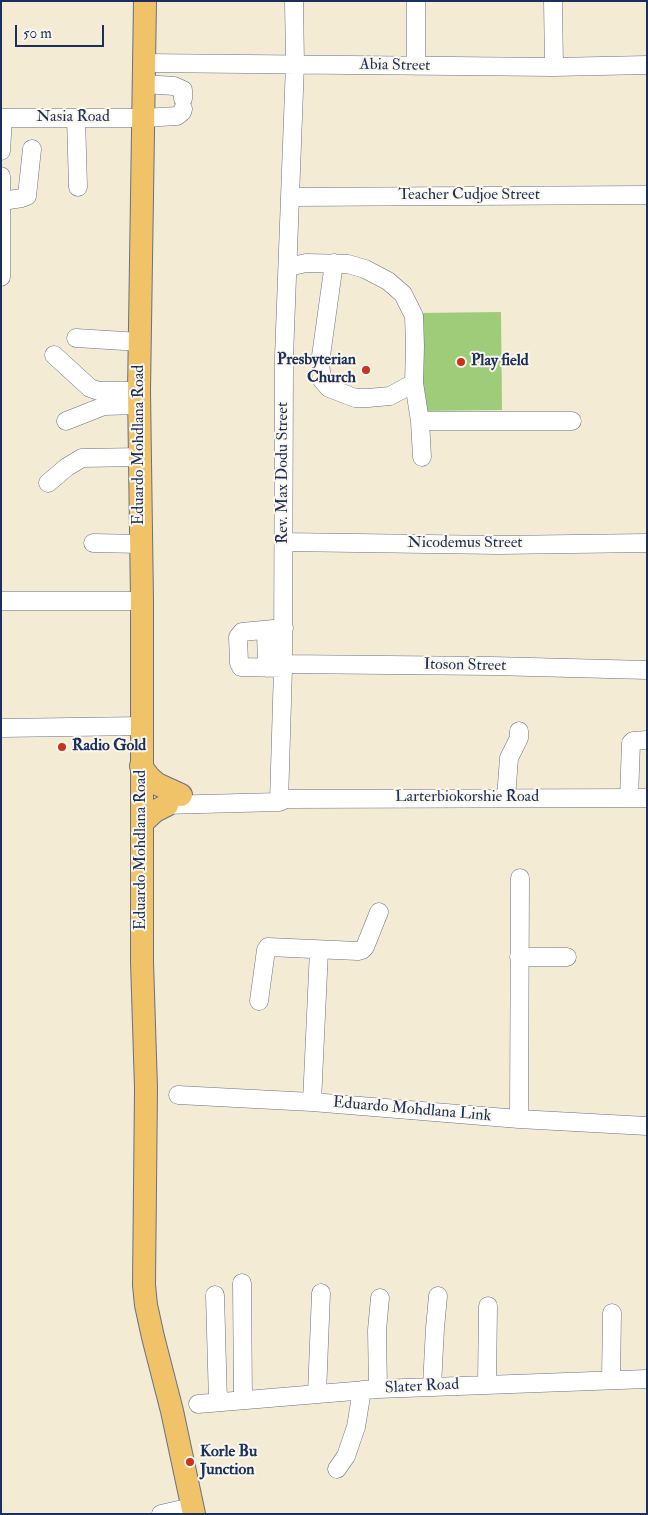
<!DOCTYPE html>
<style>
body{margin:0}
#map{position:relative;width:648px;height:1515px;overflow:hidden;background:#f3ebd4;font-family:"IM FELL Double Pica",serif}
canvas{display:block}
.frame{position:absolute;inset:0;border:2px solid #1b2f5e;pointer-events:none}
.scale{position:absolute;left:15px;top:25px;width:89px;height:22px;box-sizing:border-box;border:2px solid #1b2f5e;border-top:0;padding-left:6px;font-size:15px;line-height:18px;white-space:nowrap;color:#1b2f5e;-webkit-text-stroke:4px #fbf7ec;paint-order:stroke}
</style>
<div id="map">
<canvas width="648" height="1515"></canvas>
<div class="frame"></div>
<div class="scale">50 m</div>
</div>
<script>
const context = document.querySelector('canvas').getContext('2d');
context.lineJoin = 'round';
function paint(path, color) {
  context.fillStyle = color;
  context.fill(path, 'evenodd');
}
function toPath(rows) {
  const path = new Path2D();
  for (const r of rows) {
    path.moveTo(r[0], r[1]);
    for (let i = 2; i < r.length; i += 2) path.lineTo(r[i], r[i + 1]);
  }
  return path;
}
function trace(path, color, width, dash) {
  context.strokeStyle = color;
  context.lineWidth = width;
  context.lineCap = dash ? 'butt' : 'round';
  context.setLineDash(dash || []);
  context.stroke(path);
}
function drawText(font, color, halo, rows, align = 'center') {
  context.font = font + ' "IM FELL Double Pica",serif';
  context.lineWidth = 4;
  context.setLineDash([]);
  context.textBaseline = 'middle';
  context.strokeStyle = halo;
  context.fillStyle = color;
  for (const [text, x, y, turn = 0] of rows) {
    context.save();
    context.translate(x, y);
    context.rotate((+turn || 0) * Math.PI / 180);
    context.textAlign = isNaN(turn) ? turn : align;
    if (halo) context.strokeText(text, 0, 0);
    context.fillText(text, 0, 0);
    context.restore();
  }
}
paint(toPath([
 [501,312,502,410,421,411,420,313]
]), '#9fcc79');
const minor = toPath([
 [553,1,554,67],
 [144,63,554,67,647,65],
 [416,66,416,1],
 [144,84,174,86,183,90,183,99],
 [1,118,144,118,177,116,182,112,183,109],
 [76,118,78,187],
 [1,151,3,118],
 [1,176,1,277],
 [291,197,647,195],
 [2,201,22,198,27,196,32,149],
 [334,263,320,363,322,380,329,388,355,398,368,398,390,396,414,383],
 [288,267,306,263,348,264,365,269,388,281,403,294,414,316,415,346,414,383,420,421,422,457],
 [76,338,140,342],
 [54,355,90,388,99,391,139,391],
 [66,421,104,406,139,405],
 [420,421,572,421],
 [48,483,67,467,82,458,140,457],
 [284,542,499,545,647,543],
 [93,543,141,544],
 [1,601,142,601],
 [266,630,267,668],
 [283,664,492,666,647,670],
 [283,668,241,667,239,663,238,637,242,632,284,628],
 [1,728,142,726],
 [506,798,509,758,519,738,519,731],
 [629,798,631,743,633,741,647,740],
 [279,802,283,668,284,357,295,64,294,1],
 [163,805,279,802,286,799,647,798],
 [519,957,567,957],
 [259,1001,266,950,268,947,358,951,362,950,365,947,379,912],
 [178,1095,312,1102,519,1119,647,1126],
 [312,1102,319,950],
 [519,1119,520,878],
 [242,1283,243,1400],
 [215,1295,218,1402],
 [611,1380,612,1313],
 [487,1384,488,1306],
 [432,1386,435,1328,438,1296],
 [378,1389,377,1330,380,1298],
 [317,1394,321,1293],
 [198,1404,378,1389,647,1379],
 [337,1469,346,1456,356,1427,362,1390],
 [161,1514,192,1507]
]);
const major = toPath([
 [145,1,139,391,142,601,142,962,146,1088,144,1285,146,1305,153,1337,172,1411,194,1514],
 [141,766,149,777,157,784,181,795],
 [142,823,155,811,167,805]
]);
trace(minor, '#677187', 19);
trace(major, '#677187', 24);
trace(minor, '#fff', 18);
trace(major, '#f0c369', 22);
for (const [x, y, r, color] of [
 [461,362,5,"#c8321e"],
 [366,370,5,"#c8321e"],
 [62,747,5,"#c8321e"],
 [190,1462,5,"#c8321e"]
]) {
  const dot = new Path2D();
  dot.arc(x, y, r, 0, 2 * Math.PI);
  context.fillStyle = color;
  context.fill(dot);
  trace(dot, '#fbf7ec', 2);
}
drawText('16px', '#1b2f5e', '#fbf7ec', [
 ["Abia Street",395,66,1],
 ["Nasia Road",73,118],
 ["Teacher Cudjoe Street",469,196],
 ["Eduardo Mohdlana Road",140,445,-90],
 ["Rev. Max Dodu Street",284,473,-90],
 ["Nicodemus Street",465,544],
 ["Itoson Street",465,666,1],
 ["Larterbiokorshie Road",467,798],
 ["Eduardo Mohdlana Road",142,850,-90],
 ["Eduardo Mohdlana Link",412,1110,5],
 ["Slater Road",422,1387,-3]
]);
drawText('bold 16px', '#1b2f5e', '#fbf7ec', [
 ["Presbyterian",356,361,"right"],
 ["Church",356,379,"right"],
 ["Play field",471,362],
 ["Radio Gold",72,747],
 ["Korle Bu",200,1453],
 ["Junction",200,1471]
], 'left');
</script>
